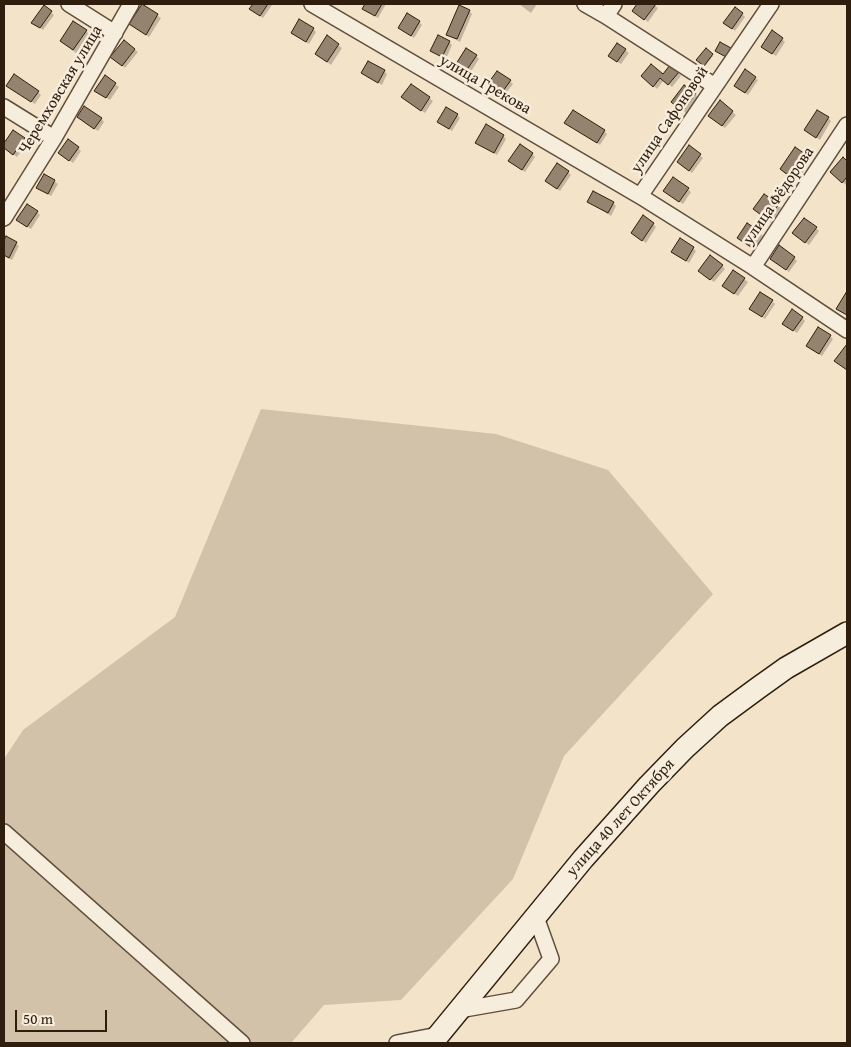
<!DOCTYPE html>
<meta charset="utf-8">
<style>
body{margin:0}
#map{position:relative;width:851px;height:1047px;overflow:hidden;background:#f2e3c9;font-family:"Gentium Book Plus",serif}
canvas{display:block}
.frame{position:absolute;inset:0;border:5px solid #2f1e0d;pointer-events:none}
.scale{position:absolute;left:15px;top:1010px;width:92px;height:22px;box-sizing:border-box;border:2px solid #2f1e0d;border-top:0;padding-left:6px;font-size:15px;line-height:18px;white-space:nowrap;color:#2f1e0d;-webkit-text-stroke:4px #f7eddc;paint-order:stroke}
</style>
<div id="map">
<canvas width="851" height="1047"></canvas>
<div class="frame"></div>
<div class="scale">50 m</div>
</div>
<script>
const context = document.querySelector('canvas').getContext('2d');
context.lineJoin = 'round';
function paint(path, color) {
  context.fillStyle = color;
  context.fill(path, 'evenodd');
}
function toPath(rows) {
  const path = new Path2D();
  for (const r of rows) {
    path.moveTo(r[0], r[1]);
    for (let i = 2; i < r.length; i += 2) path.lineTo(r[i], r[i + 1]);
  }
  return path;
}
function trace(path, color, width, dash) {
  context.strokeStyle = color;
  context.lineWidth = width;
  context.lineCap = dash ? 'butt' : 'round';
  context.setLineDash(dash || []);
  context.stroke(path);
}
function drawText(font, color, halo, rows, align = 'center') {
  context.font = font + ' "Gentium Book Plus",serif';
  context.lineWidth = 5;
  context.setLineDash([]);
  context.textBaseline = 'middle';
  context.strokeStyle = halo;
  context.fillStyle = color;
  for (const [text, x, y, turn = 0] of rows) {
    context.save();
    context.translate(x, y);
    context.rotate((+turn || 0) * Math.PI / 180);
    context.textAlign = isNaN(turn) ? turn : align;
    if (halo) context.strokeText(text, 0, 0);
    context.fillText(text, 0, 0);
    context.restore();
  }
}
paint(toPath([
 [261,409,496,434,608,470,713,594,564,756,513,879,401,1000,324,1005,291,1043,4,1043,4,759,23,730,175,617]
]), '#d1c2a9');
paint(toPath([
 [254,4,271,4,272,5,263,18,251,9],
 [366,4,386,4,378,18,364,9],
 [519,4,537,4,531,13],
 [639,4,653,4,658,8,648,22,634,11],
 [142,6,161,18,149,37,130,24],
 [44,7,54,15,43,30,36,25],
 [469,11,472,14,460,42,451,37,448,34],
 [742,14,745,17,735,31,728,25],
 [419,22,422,25,414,38,400,28],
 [313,29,316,32,309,44,292,33],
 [86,31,89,34,76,53,61,41],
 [327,37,342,48,331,65,316,54],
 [782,39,785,42,776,56,766,49],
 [449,42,452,45,446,59,432,51],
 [617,44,629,53,621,64,612,59],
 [135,50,138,52,125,68,115,60],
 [706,50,713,56,705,66,698,60],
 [476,56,479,59,470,73,461,67],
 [671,67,681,76,672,87,664,80,657,89,643,76,663,76],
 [384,71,387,74,382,85,363,73],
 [105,77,119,87,110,100,99,93],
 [755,78,758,80,748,95,739,88],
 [510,81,513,84,506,93,494,84],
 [411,85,433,101,425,113,406,100],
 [11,89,38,92,41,95,35,104],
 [695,94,698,97,686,113,676,105],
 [720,102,736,115,725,128,713,119],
 [457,115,460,118,452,131,438,122],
 [101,118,104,122,98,131,81,120],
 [828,118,831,121,820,140,806,130],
 [566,123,604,131,607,134,600,145],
 [13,132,27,142,17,157,4,147],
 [503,136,506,139,497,155,477,143],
 [689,147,703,158,692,173,681,165],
 [78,148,81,151,73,163,63,156],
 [795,149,811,160,797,181,784,172],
 [532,154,535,157,525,172,513,164],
 [843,159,847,162,847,183,846,185,834,175],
 [568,172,571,175,560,191,547,181],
 [45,175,58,184,51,196,38,188],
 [674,179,691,192,683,204,668,194],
 [589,202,613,203,616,206,611,216],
 [778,205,781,208,771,222,758,212],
 [37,212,40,215,31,229,21,223],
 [653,224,656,227,646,243,636,236],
 [816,228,819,231,809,245,797,236],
 [760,233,763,236,754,250,739,238],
 [7,238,19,246,12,260,4,256,4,243],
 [693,248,696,251,689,263,676,255],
 [794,258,797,261,789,272,775,261],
 [722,266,725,269,714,282,703,274],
 [734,272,748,282,738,296,727,289],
 [773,302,775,304,765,319,763,318],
 [802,318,805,321,797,333,787,326],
 [830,336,833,339,822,356,811,349]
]), '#0003');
const building = toPath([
 [142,4,158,14,146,35,129,24,142,4],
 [253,4,268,4,260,16,249,9,253,4],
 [365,4,382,4,375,16,362,9,365,4],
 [637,4,656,4,644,20,632,11,637,4],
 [44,5,52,11,40,28,31,23,44,5],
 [459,5,470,10,457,39,446,35,459,5],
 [735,7,743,13,732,29,723,23,735,7],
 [407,13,420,21,411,36,398,28,407,13],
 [299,19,314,28,306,42,291,33,299,19],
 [73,21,87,30,73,50,60,41,73,21],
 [772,30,783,38,772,54,761,47,772,30],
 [327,35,339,44,327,62,315,54,327,35],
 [438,35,450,41,442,57,430,51,438,35],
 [124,40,135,49,122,66,110,57,124,40],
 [720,42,731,48,726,57,715,51,720,42],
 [617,43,626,49,617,62,608,56,617,43],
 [466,48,477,55,466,71,456,64,466,48],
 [706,48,713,54,704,66,696,60,706,48],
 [368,61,385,70,378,83,361,73,368,61],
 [651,64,663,74,670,65,679,72,668,85,660,78,653,87,641,76,651,64],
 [745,69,756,77,745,93,734,86,745,69],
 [497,71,511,80,503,91,489,82,497,71],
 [14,74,39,91,31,102,6,86,14,74],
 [105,75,116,83,106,98,94,91,105,75],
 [411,84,430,97,421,111,401,97,411,84],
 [684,85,696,93,683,111,671,102,684,85],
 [720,100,733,111,722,126,708,116,720,100],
 [84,106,102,118,94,129,77,117,84,106],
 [446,107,458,114,449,129,437,122,446,107],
 [573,110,605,130,597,143,564,123,573,110],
 [817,110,829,117,816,138,804,130,817,110],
 [486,124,504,135,494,153,475,143,486,124],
 [13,130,25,138,13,155,4,148,4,143,13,130],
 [68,139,79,147,69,161,58,153,68,139],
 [520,144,533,153,522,170,508,161,520,144],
 [689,145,701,154,689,171,677,162,689,145],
 [795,147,808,156,793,179,780,169,795,147],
 [843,157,847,161,847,177,842,183,830,172,843,157],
 [557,163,569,171,557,189,545,181,557,163],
 [44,174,55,180,48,194,36,188,44,174],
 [673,177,689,188,679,202,663,191,673,177],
 [593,191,614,202,608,213,587,202,593,191],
 [764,194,779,204,768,220,753,209,764,194],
 [27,204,38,211,27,227,16,220,27,204],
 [643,215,654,223,642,241,631,233,643,215],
 [804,218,817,227,805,243,792,233,804,218],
 [747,223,761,232,751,247,737,238,747,223],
 [6,236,17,242,9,258,4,255,4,240,6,236],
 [680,238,694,247,686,261,671,252,680,238],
 [779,245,795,257,786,270,770,259,779,245],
 [710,255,723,265,710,280,698,271,710,255],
 [733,270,745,278,734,294,722,286,733,270],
 [847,291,847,315,836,309,847,291],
 [760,292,773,300,762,317,749,309,760,292],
 [792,309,803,317,793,331,782,324,792,309],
 [818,327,831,335,819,354,806,346,818,327],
 [847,344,847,370,834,361,847,344]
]);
paint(building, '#94846f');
trace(building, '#2f1e0d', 1);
const minor = toPath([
 [69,4,115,33],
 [312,4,640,196],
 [585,4,606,16],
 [614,4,606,16,715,86],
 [4,107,54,138],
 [847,125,753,267,847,330],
 [4,218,54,138,131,4],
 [753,267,640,196,771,4],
 [4,832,242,1043],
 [459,1010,516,1000,551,959,536,917],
 [397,1043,438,1035]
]);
const secondary = toPath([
 [432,1043,583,859,649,785,685,748,720,716,758,688,786,668,847,633]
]);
trace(minor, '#604f3c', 18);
trace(secondary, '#2f1e0d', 24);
trace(minor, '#f7eddc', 15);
trace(secondary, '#f7eddc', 21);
drawText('16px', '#2f1e0d', '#f7eddc', [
 ["улица Грекова",485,85,30],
 ["Черемховская улица",61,90,-59],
 ["улица Сафоновой",670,120,-56],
 ["улица Фёдорова",779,196,-56],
 ["улица 40 лет Октября",621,818,-48]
]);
</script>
